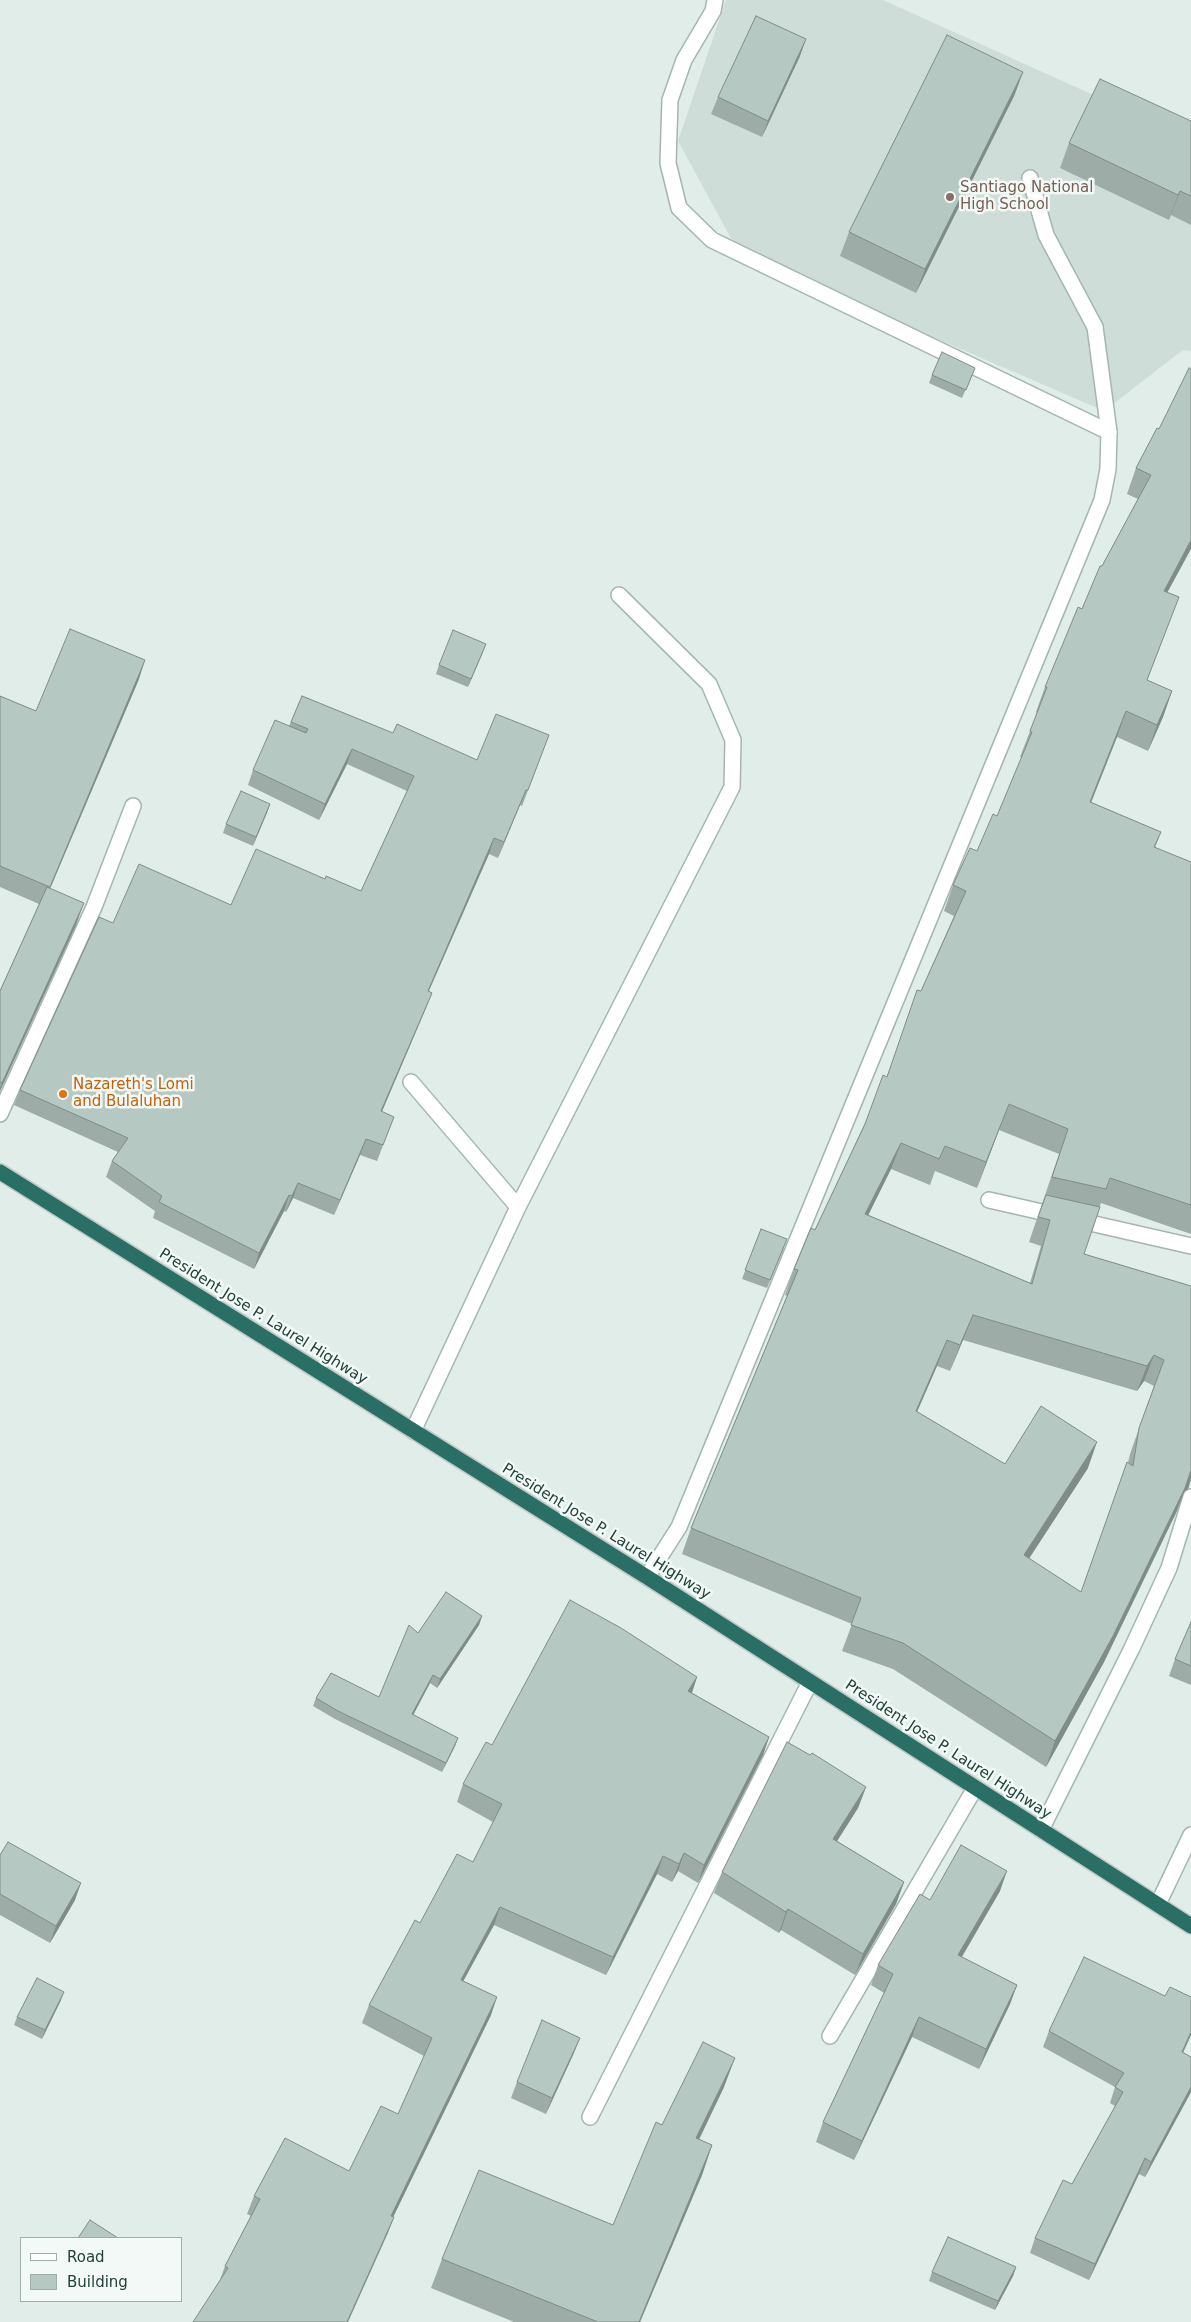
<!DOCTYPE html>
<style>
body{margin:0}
#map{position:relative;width:1191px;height:2322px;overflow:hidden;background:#e1ede9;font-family:"DejaVu Sans",sans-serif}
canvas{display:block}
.legend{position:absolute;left:20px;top:2237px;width:162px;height:65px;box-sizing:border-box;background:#f2f9f6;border:1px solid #9eafaa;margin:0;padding:6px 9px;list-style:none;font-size:15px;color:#204039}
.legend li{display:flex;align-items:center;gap:10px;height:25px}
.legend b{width:25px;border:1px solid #9eafaa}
</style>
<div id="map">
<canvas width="1191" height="2322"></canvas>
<ul class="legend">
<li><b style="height:6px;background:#fff"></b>Road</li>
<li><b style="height:14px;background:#b6c8c2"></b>Building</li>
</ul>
</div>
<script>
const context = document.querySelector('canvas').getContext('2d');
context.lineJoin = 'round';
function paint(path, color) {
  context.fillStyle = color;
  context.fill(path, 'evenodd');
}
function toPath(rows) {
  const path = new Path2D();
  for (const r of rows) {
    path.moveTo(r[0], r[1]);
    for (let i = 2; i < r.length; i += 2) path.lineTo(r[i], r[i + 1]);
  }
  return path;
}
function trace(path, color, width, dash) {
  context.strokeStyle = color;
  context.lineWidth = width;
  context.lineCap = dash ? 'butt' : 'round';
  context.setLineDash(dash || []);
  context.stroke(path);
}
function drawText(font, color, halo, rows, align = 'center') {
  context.font = font + ' "DejaVu Sans",sans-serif';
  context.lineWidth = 5;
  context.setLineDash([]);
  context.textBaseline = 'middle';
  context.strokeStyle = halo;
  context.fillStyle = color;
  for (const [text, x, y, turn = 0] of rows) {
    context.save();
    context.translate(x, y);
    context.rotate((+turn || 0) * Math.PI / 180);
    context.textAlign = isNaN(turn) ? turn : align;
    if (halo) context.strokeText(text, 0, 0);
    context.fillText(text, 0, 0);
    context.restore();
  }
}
paint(toPath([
 [726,0,883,0,1191,139,1191,351,1183,350,1104,411,739,253,678,141]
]), '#cfddd8');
const lane = toPath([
 [715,0,713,11,684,60,670,100,668,163,679,208,712,240,1109,432],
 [1030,178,1046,235,1095,327],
 [1158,1904,1191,1835],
 [830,2036,975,1788],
 [590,2117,810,1682]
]);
const street = toPath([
 [411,1082,518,1207],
 [0,1114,94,907,133,806],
 [989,1200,1191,1246],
 [413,1431,518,1207,732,787,733,740,709,684,619,595],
 [647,1577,679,1527,1102,500,1108,469,1109,432,1095,327],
 [1041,1830,1132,1648,1169,1568,1191,1497]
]);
const highway = toPath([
 [0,1172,647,1577,1191,1926]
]);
trace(lane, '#a3b6b1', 18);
trace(street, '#a3b6b1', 18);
trace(highway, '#c1cac8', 18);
trace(lane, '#fff', 15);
trace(street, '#fff', 15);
trace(highway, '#296f65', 15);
paint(toPath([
 [800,56,762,137,711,114,718,97],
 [1023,72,1014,96,916,293,840,256,849,232],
 [1191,121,1191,225,1171,215,1169,220,1060,168,1069,143],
 [975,368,962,398,929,383,932,375],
 [1157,428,1167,593,1179,597,1147,680,1172,691,1163,717,1148,751,1117,737,1091,802,1161,832,1155,848,1191,862,1191,1234,1101,1203,1084,1254,1191,1286,1191,1479,1188,1489,1184,1492,1176,1513,1104,1662,1046,1767,893,1669,842,1651,852,1624,682,1554,691,1528,787,1296,785,1295,794,1269,815,1230,887,1076,921,991,954,916,944,911,953,885,977,851,997,816,1022,757,1020,757,1037,713,1036,712,1045,687,1102,566,1138,499,1127,494,1136,468],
 [999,1130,1059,1154,1029,1242,1041,1246,1030,1283,868,1215,891,1169,930,1185,935,1171,977,1188],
 [963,1340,1137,1391,1144,1381,1154,1386,1130,1454,1128,1463,1081,1592,1029,1559,1088,1468,1005,1464,917,1412,937,1366,950,1371],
 [483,652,468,687,436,674,439,665],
 [139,679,50,889,76,925,0,1091,0,991,39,904,0,887,0,696,36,711],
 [302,696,393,733,477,760,549,735,522,806,520,805,498,858,489,854,429,991,432,993,426,1008,382,1112,394,1117,377,1161,360,1155,334,1215,293,1198,286,1212,284,1211,254,1269,153,1218,155,1211,106,1177,112,1161,118,1152,14,1105,20,1090,113,923,231,905,325,879,361,891,407,791,347,764,319,820,248,785,253,770,289,726],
 [270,804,253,846,223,833,226,824],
 [761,1229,784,1248,767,1288,742,1279],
 [482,1616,479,1625,437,1688,430,1683,413,1715,458,1738,455,1746,442,1772,335,1719,313,1706,316,1698,379,1697,418,1633],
 [1191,1622,1191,1685,1169,1676,1175,1659],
 [697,1677,692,1693,769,1737,763,1755,698,1883,678,1871,672,1882,657,1874,606,1975,494,1925,463,1981,491,2015,393,2217,394,2217,387,2235,220,2280,225,2266,251,2216,247,2214,254,2196,349,2171,398,2114,424,2056,362,2023,369,2005,420,1923,473,1862,493,1822,457,1802,463,1784,492,1745],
 [866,1787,858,1808,837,1841,904,1882,896,1904,855,1975,781,1930,779,1933,714,1893,722,1872],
 [0,1855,75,1900,50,1943,0,1915],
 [1000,1891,962,1957,1017,1985,1010,2004,979,2069,912,2037,854,2160,816,2142,823,2122,884,1993,871,1985,878,1965,930,1900],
 [1165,1996,1191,1997,1191,2035,1183,2053,1191,2057,1191,2092,1145,2177,1139,2174,1089,2280,1030,2253,1035,2238,1072,2184,1115,2106,1110,2103,1115,2087,1043,2047,1049,2031],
 [61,2000,42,2039,14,2025,17,2017],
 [580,2038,573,2055,546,2114,511,2098,517,2082],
 [724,2087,699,2140,712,2145,702,2175,640,2322,514,2322,431,2288,442,2259,613,2225,662,2125],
 [1016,2267,1013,2276,995,2310,929,2281,932,2272]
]), '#9daca7');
paint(toPath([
 [806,39,800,56,762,137,768,121],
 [1023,72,1014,96,916,293,925,269],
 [1180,191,1171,215,1169,220,1178,195],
 [1191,540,1191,549,1154,617,1164,591],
 [486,644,483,652,468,687,471,679],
 [145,660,139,679,43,905,50,887],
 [1172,691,1163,717,1148,751,1157,725],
 [1126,711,1117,737,1081,828,1090,802],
 [352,749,347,764,319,820,325,804],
 [526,790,520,805,498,858,504,842],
 [270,804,267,813,253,846,256,837],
 [494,838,489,854,422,1006,428,991],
 [84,903,76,925,0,1091,0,1088,2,1083],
 [432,993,426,1008,375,1127,381,1111],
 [1009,1104,999,1130,977,1188,986,1162],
 [366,1139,360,1155,334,1215,340,1200],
 [901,1143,891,1169,856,1240,865,1214],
 [298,1183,293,1198,286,1212,292,1196],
 [289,1195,284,1211,254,1269,259,1253],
 [973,1315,963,1340,950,1371,960,1345],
 [947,1340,937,1366,906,1437,916,1411],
 [1154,1355,1144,1381,1137,1391,1147,1366],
 [1097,1442,1088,1468,1014,1581,1024,1555],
 [1191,1470,1191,1479,1188,1489,1184,1492,1176,1513,1104,1662,1046,1767,1055,1741],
 [482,1616,479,1625,437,1688,440,1679],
 [433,1675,430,1683,409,1723,412,1714],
 [697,1677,691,1695,688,1691],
 [769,1737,763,1755,698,1883,704,1865],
 [458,1738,455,1746,442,1772,446,1763],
 [866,1787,858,1808,825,1860,833,1839],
 [684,1853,678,1871,672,1882,679,1864],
 [663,1856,657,1874,606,1975,613,1957],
 [1007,1871,1000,1891,951,1975,958,1955],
 [904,1882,896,1904,855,1975,863,1954],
 [81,1883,75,1900,50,1943,56,1926],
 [500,1907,494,1925,454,1998,461,1980],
 [788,1909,781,1930,779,1933,786,1912],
 [1017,1985,1010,2004,979,2069,986,2049],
 [64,1992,61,2000,42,2039,45,2030],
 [497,1997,491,2015,385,2234,391,2216],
 [919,2017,912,2037,854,2160,862,2141],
 [1191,2032,1191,2035,1176,2067,1182,2052],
 [580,2038,573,2055,546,2114,552,2098],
 [735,2058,724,2087,685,2168,696,2138],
 [1191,2087,1191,2092,1145,2177,1151,2162],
 [712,2145,702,2175,640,2322,639,2322],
 [1145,2158,1139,2174,1089,2280,1095,2264],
 [394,2217,387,2235,348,2322,347,2322],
 [1016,2267,1013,2276,995,2310,998,2301]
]), '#7f8c88');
const building = toPath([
 [756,16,806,39,768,121,718,97,756,16],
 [947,35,1023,72,925,269,849,232,947,35],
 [1100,79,1191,121,1191,196,1180,191,1178,195,1069,143,1100,79],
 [942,352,975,368,966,390,932,375,942,352],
 [1189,368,1191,369,1191,540,1164,591,1179,597,1147,680,1172,691,1157,725,1126,711,1090,802,1161,832,1154,847,1191,862,1191,1205,1110,1178,1106,1189,1052,1177,1068,1129,1009,1104,986,1162,945,1146,939,1159,901,1143,865,1214,1032,1284,1050,1220,1038,1217,1046,1195,1100,1207,1084,1254,1191,1286,1191,1470,1185,1488,1113,1636,1055,1741,903,1643,851,1625,861,1598,691,1528,798,1270,794,1269,811,1228,815,1230,865,1124,883,1075,887,1077,917,990,921,991,966,891,953,885,970,848,977,851,993,814,997,816,1032,732,1030,731,1047,687,1045,687,1078,607,1082,609,1100,566,1102,566,1151,475,1136,468,1157,428,1159,429,1189,368],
 [973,1315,1147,1366,1154,1355,1164,1360,1139,1428,1133,1466,1127,1462,1081,1592,1024,1555,1097,1442,1041,1406,1005,1464,916,1411,947,1340,960,1345,973,1315],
 [70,629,145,660,50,887,0,866,0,696,36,711,70,629],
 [453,630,486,644,471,679,439,665,453,630],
 [302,696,393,733,397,724,477,760,496,714,549,735,528,790,526,790,504,842,494,838,428,991,432,993,381,1111,394,1117,383,1145,366,1139,340,1200,298,1183,292,1196,289,1195,259,1253,159,1202,162,1196,112,1161,128,1138,20,1090,99,917,113,923,139,864,231,905,256,849,325,879,326,876,361,891,414,776,352,749,325,804,253,770,275,720,306,733,308,729,291,722,302,696],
 [241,791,270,804,256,837,226,824,241,791],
 [47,887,84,903,2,1083,0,1082,0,991,47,887],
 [761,1229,787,1239,770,1280,745,1270,761,1229],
 [446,1592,482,1616,440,1679,433,1675,412,1714,458,1738,446,1763,338,1711,316,1698,331,1673,379,1697,409,1625,418,1633,446,1592],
 [570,1600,621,1628,697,1677,688,1691,769,1737,704,1865,684,1853,679,1864,663,1856,613,1957,500,1907,461,1980,497,1997,391,2216,394,2217,347,2322,193,2322,228,2268,225,2266,260,2199,254,2196,285,2138,349,2171,381,2106,398,2114,432,2038,369,2005,415,1920,420,1923,457,1854,473,1862,502,1804,463,1784,486,1742,492,1745,570,1600],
 [1191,1622,1191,1666,1175,1659,1191,1622],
 [787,1742,810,1755,812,1753,866,1787,833,1839,904,1882,863,1954,788,1909,786,1912,722,1872,787,1742],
 [8,1842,81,1883,56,1926,0,1894,0,1855,8,1842],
 [961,1845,1007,1871,958,1955,1017,1985,986,2049,919,2017,862,2141,823,2122,893,1974,878,1965,920,1894,930,1900,961,1845],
 [1084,1957,1165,1996,1170,1987,1191,1997,1191,2032,1182,2052,1191,2057,1191,2087,1151,2162,1145,2158,1095,2264,1035,2238,1063,2180,1072,2184,1123,2092,1115,2087,1124,2073,1049,2031,1084,1957],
 [37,1978,64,1992,45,2030,17,2017,37,1978],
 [542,2020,580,2038,552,2098,517,2082,542,2020],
 [703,2042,735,2058,696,2138,712,2145,639,2322,598,2322,442,2259,479,2170,613,2225,656,2122,662,2125,703,2042],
 [90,2220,118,2238,78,2238,90,2220],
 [948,2237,1016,2267,998,2301,932,2272,948,2237]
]);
paint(building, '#b6c8c2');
trace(building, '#7f8c88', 1);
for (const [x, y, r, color] of [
 [950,197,5,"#8d6e63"],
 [63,1094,5,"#e8710a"]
]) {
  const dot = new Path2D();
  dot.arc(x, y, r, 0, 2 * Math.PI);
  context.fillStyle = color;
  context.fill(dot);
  trace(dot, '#f2f9f6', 2);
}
drawText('15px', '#785e54', '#f2f9f6', [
 ["Santiago National",960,188],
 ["High School",960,205]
], 'left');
drawText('15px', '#c56008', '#f2f9f6', [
 ["Nazareth's Lomi",73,1085],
 ["and Bulaluhan",73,1102]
], 'left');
drawText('15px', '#204039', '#f2f9f6', [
 ["President Jose P. Laurel Highway",263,1317,32],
 ["President Jose P. Laurel Highway",606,1532,32],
 ["President Jose P. Laurel Highway",948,1750,33]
]);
</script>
